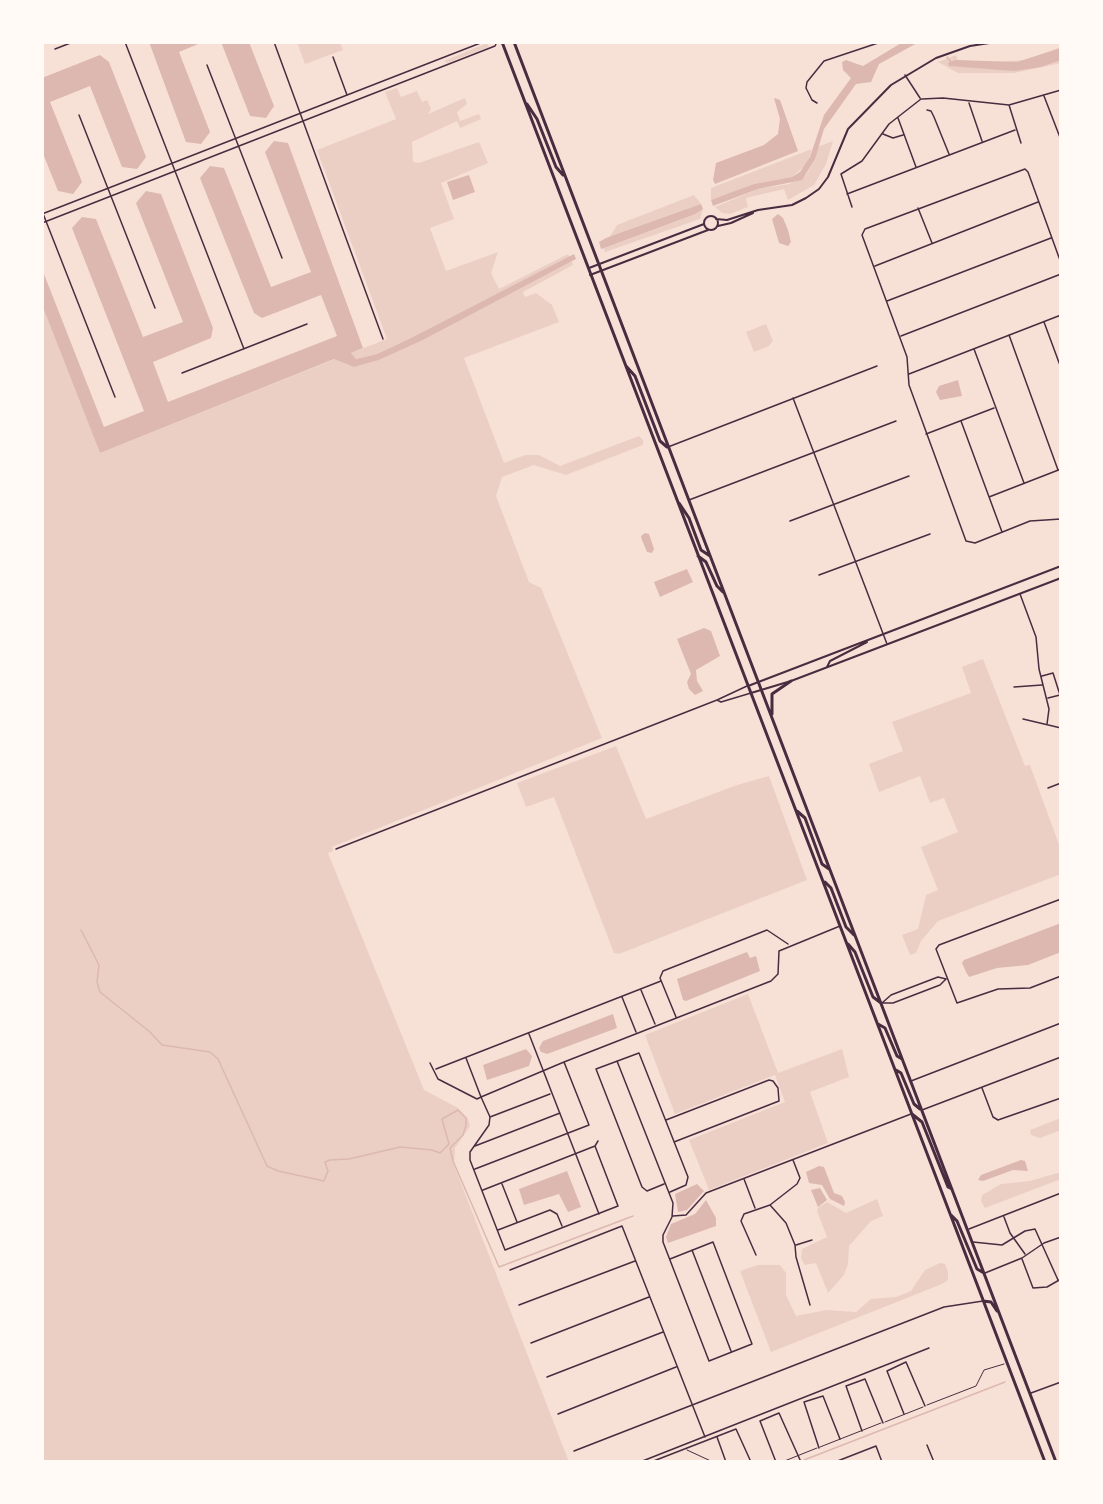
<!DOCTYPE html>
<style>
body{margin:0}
#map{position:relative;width:1103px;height:1504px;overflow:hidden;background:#f7e1d7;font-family:"DM Sans",sans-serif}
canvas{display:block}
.frame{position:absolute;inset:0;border:44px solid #fffaf5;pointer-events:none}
</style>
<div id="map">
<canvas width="1103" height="1504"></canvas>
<div class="frame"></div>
</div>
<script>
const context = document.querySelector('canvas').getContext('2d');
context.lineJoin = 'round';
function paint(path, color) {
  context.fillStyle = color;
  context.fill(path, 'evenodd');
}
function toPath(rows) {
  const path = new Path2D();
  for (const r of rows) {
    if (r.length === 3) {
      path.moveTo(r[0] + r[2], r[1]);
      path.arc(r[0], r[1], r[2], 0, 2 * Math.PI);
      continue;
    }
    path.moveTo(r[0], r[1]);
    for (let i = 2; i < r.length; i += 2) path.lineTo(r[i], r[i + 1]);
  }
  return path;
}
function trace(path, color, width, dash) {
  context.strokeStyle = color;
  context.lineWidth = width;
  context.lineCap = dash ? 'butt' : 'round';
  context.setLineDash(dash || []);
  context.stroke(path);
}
paint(toPath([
 [297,42,340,42,343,50,305,64],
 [487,43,489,47,447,63,444,61],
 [1061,47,1061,63,1014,73,958,73,938,62,956,55,958,60,994,62,1025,60],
 [397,88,401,97,417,91,422,102,427,100,431,109,428,114,465,98,467,104,457,112,460,121,479,114,481,119,460,128,457,121,412,142,413,162,419,163,479,142,488,163,441,183,454,219,430,228,446,271,498,252,491,273,499,289,568,254,569,257,409,339,377,354,356,359,351,353,387,339,317,150,396,119,385,92],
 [833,141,826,164,814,185,788,200,784,189,746,198,748,207,730,214,722,213,715,207,758,189,789,184,806,175,815,159,817,147],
 [812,149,807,164,792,177,754,184,711,200,711,188],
 [694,195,701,204,609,238,617,225],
 [703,209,700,219,605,252,603,248],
 [572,261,573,265,523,292,525,297,536,293,552,305,559,322,464,358,504,463,525,455,539,455,560,466,639,436,643,440,643,445,566,475,534,465,502,477,496,496,529,582,541,588,602,738,332,847,333,851,328,853,424,1090,458,1108,468,1119,470,1126,455,1148,454,1165,569,1462,42,1462,42,305,100,453,335,359,354,367,379,360,423,340],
 [766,324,773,341,769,346,754,352,746,332],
 [983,659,1025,766,1030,765,1031,768,1061,850,1061,874,938,921,921,941,916,953,910,955,902,935,918,929,926,895,938,890,921,847,958,832,944,798,930,803,920,776,879,792,869,764,903,751,892,722,971,693,962,667],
 [616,746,646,819,737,785,769,776,807,880,619,954,614,953,554,797,526,807,517,783],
 [748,994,778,1073,842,1049,849,1077,810,1092,828,1143,709,1190,689,1140,785,1102,775,1075,675,1114,645,1035],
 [1061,1118,1061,1130,1040,1138,1031,1135,1030,1130],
 [1061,1172,1061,1179,985,1208,981,1201,982,1195,1001,1184,1030,1181],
 [877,1199,883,1216,871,1221,849,1246,848,1264,844,1275,828,1293,816,1263,805,1265,801,1258,802,1249,827,1237,817,1211,818,1208,827,1202,846,1213],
 [940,1263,945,1264,948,1272,948,1280,942,1284,771,1352,740,1271,758,1265,780,1265,786,1273,786,1295,796,1316,826,1310,856,1312,871,1299,896,1297,911,1291,925,1270]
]), '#ebcfc5');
paint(toPath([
 [149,42,203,42,179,52,210,132,201,144,186,142],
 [221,42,249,42,274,106,266,118,250,116],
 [903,42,919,42,879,64,871,82,856,84,824,129,815,159,802,180,758,189,713,206,711,200,732,192,754,184,792,177,800,172,810,157,824,115,851,78,843,70,842,62,846,60,863,66],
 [1061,48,1061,60,1041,67,1014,71,949,66,948,63,955,60,1017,62],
 [100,55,109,62,146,157,137,169,122,167,90,86,50,102,82,182,73,194,58,191,42,151,42,78],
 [774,98,780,100,798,151,715,184,713,180,716,163,764,145,778,134,780,119],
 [274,141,288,143,363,348,351,353,356,359,377,354,409,339,574,254,576,259,423,340,379,360,354,367,334,359,100,453,42,305,42,269,104,427,144,411,72,228,82,217,96,219,143,337,183,322,136,203,146,191,161,194,213,328,211,338,153,362,168,402,337,336,321,295,262,318,254,313,200,178,210,166,224,168,271,287,311,272,265,152],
 [469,175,475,192,453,200,447,182],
 [701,204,703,209,695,214,601,249,599,242,606,238],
 [778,214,783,218,788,230,791,242,788,246,779,243,772,219],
 [958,380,962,396,940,400,936,392,939,386],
 [645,533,649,534,654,549,652,553,647,552,642,540,641,536],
 [687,569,693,582,660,597,654,582],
 [704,628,711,631,720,656,696,670,697,681,703,691,695,695,689,689,687,682,691,674,677,639],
 [1061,923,1061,952,1028,965,997,968,969,977,966,972,962,963,964,960],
 [747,952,750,958,756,956,760,971,686,1001,683,1000,677,979],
 [613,1014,617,1028,547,1054,541,1052,539,1048,543,1041],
 [526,1049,532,1056,529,1066,487,1080,483,1065],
 [1021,1160,1025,1161,1028,1171,1013,1170,983,1181,978,1180,981,1175],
 [819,1166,824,1167,834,1193,842,1196,845,1202,844,1206,830,1199,822,1185,809,1183,806,1172],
 [567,1171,581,1207,568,1212,559,1194,524,1205,519,1189],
 [697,1184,704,1191,687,1210,678,1212,675,1194],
 [820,1188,827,1200,818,1207,811,1190],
 [706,1200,716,1218,716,1226,668,1243,666,1237,671,1224,695,1214]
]), '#dcb8b0');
trace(toPath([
 [947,57,951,62],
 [81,930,99,965,97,982,100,992,150,1032,162,1045,210,1052,218,1059,267,1166,278,1171,324,1181,328,1171,325,1162,330,1160,349,1159,400,1147,432,1150,440,1153,449,1144,442,1119,458,1110,466,1118,466,1125,463,1135,450,1148,453,1161,499,1267,633,1216],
 [804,1460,1005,1382]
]), '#dcb8b0', 1.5);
trace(toPath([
 [927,1405,976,1386,984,1370,1004,1364],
 [885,1422,923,1407],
 [820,1447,881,1423],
 [687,1450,713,1462],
 [782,1462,817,1448]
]), '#4a2c40', 1);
trace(toPath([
 [125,42,244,349],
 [274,42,383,339],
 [55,49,73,42],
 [333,57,347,95],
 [207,65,282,258],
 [905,75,920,98],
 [1044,96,1061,140],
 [922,99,943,98,1009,105,1061,90],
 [817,103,812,100,806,88,807,82,824,61,881,42],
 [969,103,982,141],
 [1009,105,1021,143],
 [927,110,931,111,934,117,949,154],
 [79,115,155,308],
 [898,118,916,167],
 [883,134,893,138,903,135],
 [847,194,1015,130],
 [852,207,841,174,862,161,889,124,921,99],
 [918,208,932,243],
 [42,211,115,397],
 [42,214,483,42],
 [42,223,495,46,497,42],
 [1061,263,1028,172,1025,169,865,229,862,235,907,357,909,385,966,541,975,543,1030,521,1061,519],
 [875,266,1038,202],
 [887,301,1051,238],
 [1044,322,1061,368],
 [1009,335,1058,470],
 [901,336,1061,274],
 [974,349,1024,483],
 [182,373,307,324],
 [909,374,1061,315],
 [793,398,887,644],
 [961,421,1002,532],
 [926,434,994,408],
 [668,447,877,366],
 [989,497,1061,469],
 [689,500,896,421],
 [790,521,909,476],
 [819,575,930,534],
 [1020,594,1036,637,1039,669,1049,709,1047,724],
 [1042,676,1053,673,1060,695,1048,698],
 [747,686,717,700,721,702,751,693],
 [1014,687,1042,685],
 [1023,719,1061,728],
 [1048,788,1061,783],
 [336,849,717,700],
 [1061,899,939,945,936,949,957,1003,998,989,1030,988,1061,976],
 [641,990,655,1024],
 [622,997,636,1032],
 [882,1003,891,995,938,977,946,979],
 [882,1003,893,1003,940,985,946,979],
 [676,1017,660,978,663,971,767,930,788,944],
 [529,1034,599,1214],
 [466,1058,481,1097,564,1062,771,981,778,974,779,951,840,926],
 [617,1061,673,1203,672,1217,663,1235,663,1242,709,1361,752,1344,713,1242,670,1259],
 [430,1063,438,1079,477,1099,481,1097,490,1117,489,1125,470,1152,470,1160,505,1250,618,1206,595,1146],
 [436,1069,661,981],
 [911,1081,1061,1023],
 [982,1088,993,1117,998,1120,1061,1098],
 [922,1110,1061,1057],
 [490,1117,550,1094],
 [666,1120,769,1080,773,1081,778,1088,779,1101,674,1142],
 [475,1146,560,1113],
 [475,1169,589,1125,564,1062],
 [744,1179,755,1208],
 [502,1184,517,1222],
 [664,1184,647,1191,642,1187,596,1069,639,1053,688,1177,686,1185,670,1192],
 [483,1190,595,1146,598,1141],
 [770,1205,786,1223,795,1245,796,1257,810,1305],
 [673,1216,686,1215,706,1193,911,1114],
 [1004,1217,1010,1233,1025,1254],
 [969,1229,1061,1193],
 [498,1230,550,1210,557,1214,562,1226],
 [973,1242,1002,1245,1025,1231,1035,1229,1058,1280],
 [796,1245,812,1240],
 [692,1250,731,1351],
 [756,1255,741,1221,744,1214,770,1205,797,1184,800,1178,793,1160],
 [1022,1259,1033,1288,1047,1287,1061,1279],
 [510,1270,622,1226,705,1437],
 [985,1273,1022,1258,1044,1243,1061,1237],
 [519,1305,635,1261],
 [531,1343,649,1297],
 [547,1377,663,1332],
 [1031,1393,1061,1382],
 [558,1414,676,1367],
 [904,1414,887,1371,906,1362,925,1406],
 [862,1431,846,1386,865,1379,883,1423],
 [717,1437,726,1462],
 [927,1445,934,1462],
 [819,1448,804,1402,823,1396,840,1439],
 [574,1451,944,1307,983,1301],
 [640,1462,929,1348],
 [651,1462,736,1429,751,1462],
 [776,1462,760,1421,779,1413,801,1462],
 [835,1462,876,1446,882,1462]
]), '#4a2c40', 1.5);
trace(toPath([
 [711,223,7],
 [716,219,727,220,758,210,792,205,806,198,819,189,828,177,848,129,891,85,936,58,970,46,996,42],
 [718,226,731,223,753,213],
 [589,268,704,224],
 [590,275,708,230]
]), '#4a2c40', 2);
trace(toPath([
 [827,667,830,661,867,642],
 [748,686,1061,566],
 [751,693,791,681,1061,578]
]), '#4a2c40', 2);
trace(toPath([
 [502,42,1045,1462],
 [514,42,1056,1462],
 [527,104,537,119,556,167,563,175],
 [626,366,635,376,660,441,667,447],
 [679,503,689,518,701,550,710,556],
 [698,556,706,562,717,586,723,592],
 [772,714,772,694,791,681],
 [797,811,805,818,822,864,829,869],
 [825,882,831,888,846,927,854,935],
 [848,944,855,952,873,997,881,1003],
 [878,1024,885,1028,897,1056,902,1059],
 [896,1070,901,1073,914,1104,920,1109],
 [912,1114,922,1122,948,1187,952,1189],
 [951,1215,957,1221,977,1269,984,1273],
 [983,1301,991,1302,997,1311]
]), '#4a2c40', 3);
</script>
